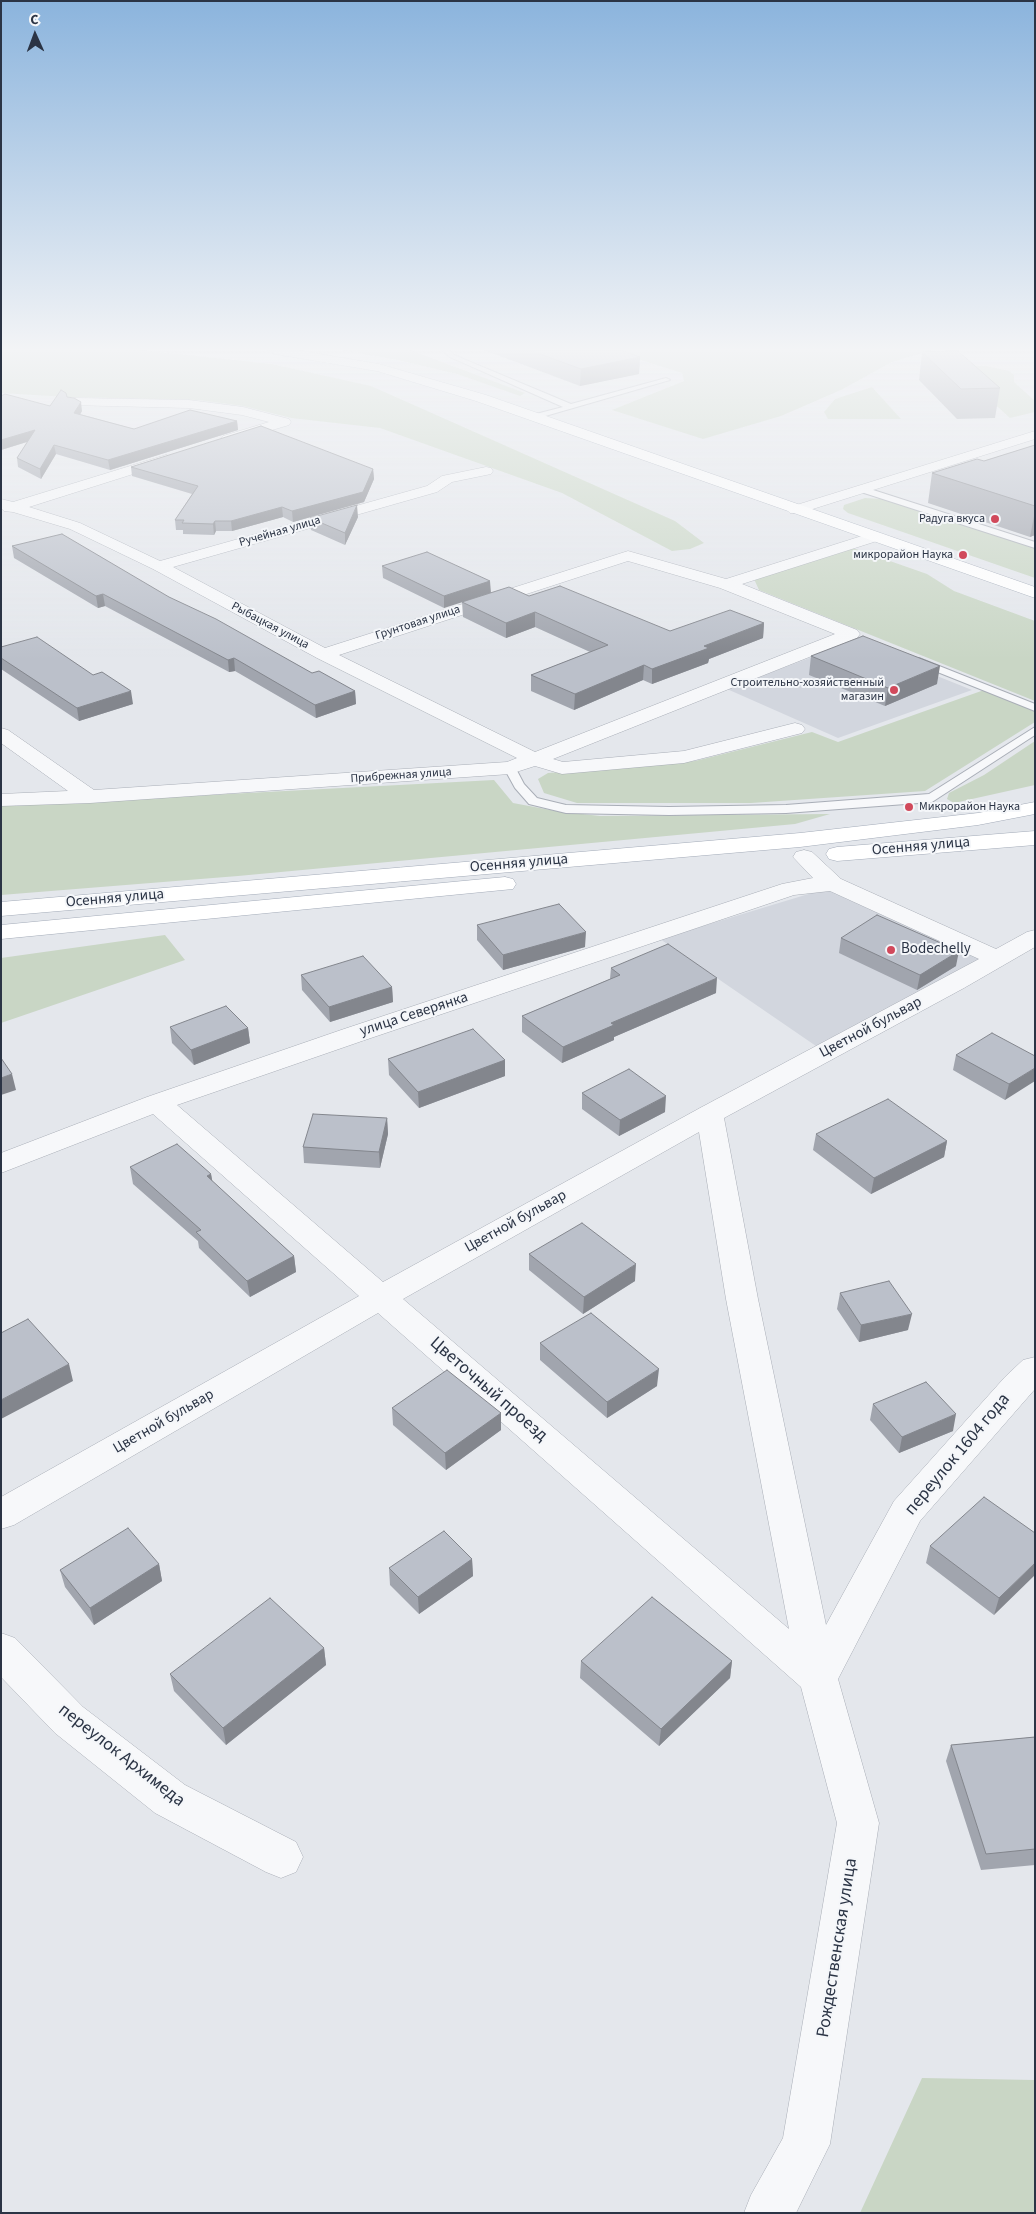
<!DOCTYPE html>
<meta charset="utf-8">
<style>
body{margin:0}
#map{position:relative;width:1036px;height:2214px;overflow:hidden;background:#e4e7ec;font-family:"Source Sans 3",sans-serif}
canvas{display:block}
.frame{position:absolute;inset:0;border:2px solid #2b3445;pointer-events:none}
.north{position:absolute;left:10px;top:10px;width:50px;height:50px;-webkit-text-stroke:4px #f4f6f9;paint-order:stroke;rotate:358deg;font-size:14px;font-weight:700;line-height:20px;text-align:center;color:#2b3445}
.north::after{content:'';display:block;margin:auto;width:18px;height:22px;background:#2b3445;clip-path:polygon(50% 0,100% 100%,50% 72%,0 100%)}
</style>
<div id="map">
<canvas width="1036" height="2214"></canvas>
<div class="frame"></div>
<div class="north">С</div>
</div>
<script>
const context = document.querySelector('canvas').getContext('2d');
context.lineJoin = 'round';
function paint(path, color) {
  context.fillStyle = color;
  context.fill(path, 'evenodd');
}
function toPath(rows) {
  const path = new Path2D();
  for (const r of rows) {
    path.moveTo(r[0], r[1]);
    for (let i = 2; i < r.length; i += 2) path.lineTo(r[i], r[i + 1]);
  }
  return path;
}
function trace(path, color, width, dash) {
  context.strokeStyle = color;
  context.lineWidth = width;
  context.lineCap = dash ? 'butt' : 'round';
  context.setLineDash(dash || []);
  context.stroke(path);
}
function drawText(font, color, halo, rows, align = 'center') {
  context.font = font + ' "Source Sans 3",sans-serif';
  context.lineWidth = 4;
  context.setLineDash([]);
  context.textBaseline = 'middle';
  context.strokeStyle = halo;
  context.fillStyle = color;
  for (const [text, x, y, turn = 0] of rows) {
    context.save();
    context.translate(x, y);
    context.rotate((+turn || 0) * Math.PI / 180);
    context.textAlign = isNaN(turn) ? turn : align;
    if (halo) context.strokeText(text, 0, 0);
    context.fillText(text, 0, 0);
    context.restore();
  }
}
paint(toPath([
 [852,642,972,690,838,738,727,689],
 [825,889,981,959,816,1046,660,939]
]), '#d2d6de');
paint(toPath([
 [1,350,139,350,272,364,371,386,675,521,704,543,690,549,672,551,562,493,380,428,291,418,243,406,198,400,67,397,1,393],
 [342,350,410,350,525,393,520,396,457,374,398,360],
 [609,350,931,350,892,362,841,390,781,416,703,439,612,410,684,381,682,373],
 [973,366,987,366,1009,371,1014,375,1014,382,1035,401,1035,412,1010,418,959,372],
 [872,387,901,419,828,419,824,412,835,399],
 [865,498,883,499,1035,548,1035,578,848,513,843,509,844,505],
 [853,548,927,574,954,591,1035,621,1035,701,759,590,754,579],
 [984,690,1035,711,1035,722,925,791,751,803,577,803,544,793,538,779,548,773,695,761,812,732,838,742],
 [1035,741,1035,785,954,803,947,799,949,793,984,775],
 [494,780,513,803,556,811,600,816,830,814,795,824,238,876,1,895,1,806],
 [165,935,185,960,1,1023,1,958],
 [922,2078,1035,2080,1035,2213,860,2213]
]), '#c9d6c5');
const service = toPath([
 [442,350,449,350,454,355,571,404,666,378,670,380,535,419,531,417,532,415,563,407,450,357,442,350],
 [861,488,867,488,1035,542,1035,548,861,492,861,488],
 [919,658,1035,704,1035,711,915,663,914,661,919,658],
 [1035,727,1035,735,932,802,786,813,669,815,566,813,529,804,515,788,504,768,506,765,514,765,524,784,537,798,566,805,669,807,786,805,929,794,1035,727]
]);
const minor = toPath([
 [75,398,189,400,243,407,289,419,291,422,289,425,228,443,221,439,223,436,269,422,242,415,189,408,70,405,69,402,70,399,75,398],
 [1035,431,1035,439,800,513,790,513,787,510,790,507,1035,431],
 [166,455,171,456,173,459,171,462,29,507,80,523,160,561,427,486,442,476,486,467,491,468,493,471,491,474,452,482,437,492,173,567,325,648,628,551,726,579,868,534,874,532,880,534,882,537,880,540,742,584,857,630,860,634,857,638,553,759,563,762,684,751,795,723,802,725,805,729,802,733,684,763,562,774,535,766,510,774,90,803,1,806,1,794,68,791,1,743,1,728,8,730,94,790,507,762,517,758,317,658,153,569,70,529,13,512,4,511,1,508,1,499,13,502,166,455],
 [628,561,720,588,835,634,535,752,339,655,628,561],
 [804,850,812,852,841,879,996,949,1027,932,1035,930,1035,947,964,988,724,1118,758,1299,826,1625,894,1501,1005,1377,1023,1360,1035,1357,1035,1389,920,1521,838,1679,879,1823,830,2144,796,2213,744,2213,751,2195,783,2138,837,1823,801,1687,378,1313,14,1525,1,1529,1,1497,359,1296,153,1114,1,1173,1,1153,147,1097,344,1029,782,884,813,878,793,857,796,852,804,850],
 [830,891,979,959,700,1108,383,1282,177,1105,362,1041,794,895,830,891],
 [699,1132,726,1299,789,1629,403,1299,699,1132],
 [1,1633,15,1638,83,1707,185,1785,296,1842,303,1857,296,1872,281,1878,266,1872,155,1813,55,1733,1,1677,1,1633]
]);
const primary = toPath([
 [268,350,296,350,379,364,486,395,1035,587,1035,598,476,401,377,371,274,354,268,350],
 [1035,802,1035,814,978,825,800,847,1,916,1,902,800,833,978,813,1035,802],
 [1035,831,1035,845,837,861,829,859,826,854,829,849,837,847,1035,831],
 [505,877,513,879,516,884,513,889,1,939,1,925,505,877]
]);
trace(service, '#a9aeb7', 2);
trace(minor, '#a9aeb7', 1);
trace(primary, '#a3abb8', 1);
paint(service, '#f7f8fa');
paint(minor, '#f7f8fa');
paint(primary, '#fff');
paint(toPath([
 [484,350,620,350,640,357,639,374,580,386],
 [922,352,1000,388,995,418,957,419,919,380],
 [1,396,50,406,67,397,82,411,80,414,134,429,237,421,238,430,110,470,56,454,41,479,18,467,17,458,27,442,1,450],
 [1035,445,1035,535,1030,537,928,503,932,473,984,461],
 [131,467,373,469,374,479,364,502,293,522,283,517,232,531,216,531,214,535,183,534,183,530,176,530,175,520,192,494,132,476],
 [358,517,345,545,311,530,310,518],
 [12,546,169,597,312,673,355,691,356,704,316,718,235,671,229,672,105,606,98,608,14,558],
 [382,566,490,581,444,608,383,578],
 [529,596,670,631,764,623,763,638,709,659,708,663,652,684,643,680,574,710,531,691,531,675,590,652,535,627,506,638,463,617,462,602],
 [1,647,133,704,79,721,1,669],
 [811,656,937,684,885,706,809,675],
 [477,925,585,947,503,970,477,940],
 [841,938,956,966,917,990,839,953],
 [611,968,716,993,614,1037,614,1040,562,1063,522,1032,522,1016,610,979],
 [301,975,392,987,393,1002,330,1022,302,990],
 [170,1027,248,1028,250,1043,194,1065,172,1043],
 [956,1055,1035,1056,1005,1100,953,1070],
 [388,1059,505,1060,505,1076,419,1108,389,1075],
 [582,1093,665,1112,619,1136,582,1109],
 [387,1118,388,1134,380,1168,304,1163,303,1147],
 [816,1134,947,1141,944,1157,871,1194,813,1150],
 [130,1167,211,1174,212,1181,294,1256,296,1272,250,1297,199,1248,198,1241,133,1184],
 [529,1254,635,1281,583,1314,529,1270],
 [840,1293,908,1330,859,1342,837,1309],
 [540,1343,657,1386,607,1418,540,1360],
 [873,1404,953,1431,899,1453,870,1420],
 [392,1408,501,1413,501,1430,446,1470,393,1425],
 [1035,1533,994,1615,926,1563,930,1546],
 [472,1559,473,1576,419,1614,390,1585,389,1568],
 [159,1564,162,1581,94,1625,65,1587,60,1570],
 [324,1648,326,1665,226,1745,174,1691,170,1674],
 [581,1661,732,1661,730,1678,659,1746,580,1678],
 [1035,1737,1035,1865,981,1870,946,1761,951,1745]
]), '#a1a5ae');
paint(toPath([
 [640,357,639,374,580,386,581,369],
 [81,402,82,411,76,422,74,413],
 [237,421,238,430,110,470,108,460],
 [35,430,36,439,1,450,1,440],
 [54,445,56,454,41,479,40,469],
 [373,469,374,479,364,502,293,522,292,511],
 [357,505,358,517,345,545,345,533],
 [282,507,283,517,232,531,231,521],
 [1035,511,1035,535,1030,537],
 [215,521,216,531,214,535,213,524],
 [490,581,491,593,444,608,444,596],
 [103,594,105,606,98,608,96,596],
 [535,612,535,627,506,638,506,623],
 [764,623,763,638,709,659,708,663,652,684,652,669,704,646],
 [234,658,235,671,229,672,228,660],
 [644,665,643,680,574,710,575,694],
 [940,666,937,684,885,706,888,688],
 [131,691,133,704,79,721,77,708],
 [355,691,356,704,316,718,315,705],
 [586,932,585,947,503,970,503,955],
 [959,951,956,966,917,990,920,975],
 [717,978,716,993,614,1037,614,1040,562,1063,563,1047,611,1023],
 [392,987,393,1002,330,1022,329,1007],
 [248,1028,250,1043,194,1065,191,1050],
 [505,1060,505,1076,419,1108,418,1092],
 [1035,1068,1035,1081,1005,1100,1009,1084],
 [12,1074,16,1090,1,1095,1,1078],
 [666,1096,665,1112,619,1136,620,1120],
 [387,1118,388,1134,380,1168,379,1152],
 [947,1141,944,1157,871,1194,874,1178],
 [211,1174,214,1190,207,1176],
 [294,1256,296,1272,250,1297,247,1281],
 [636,1264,635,1281,583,1314,584,1297],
 [912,1314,908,1330,859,1342,861,1325],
 [69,1364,73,1381,1,1419,1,1400],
 [659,1369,657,1386,607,1418,607,1402],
 [501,1413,501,1430,446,1470,445,1453],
 [956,1414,953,1431,899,1453,902,1437],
 [472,1559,473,1576,419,1614,418,1597],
 [1035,1563,1035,1575,994,1615,999,1598],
 [159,1564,162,1581,94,1625,90,1608],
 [324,1648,326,1665,226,1745,223,1728],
 [732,1661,730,1678,659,1746,661,1729]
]), '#83868d');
const building = toPath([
 [529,350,620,350,640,357,581,369,529,350],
 [958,351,1000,388,961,389,922,352,958,351],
 [61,390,66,393,67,397,74,398,81,402,74,413,134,429,190,410,237,421,108,460,54,445,40,469,17,458,35,430,1,440,1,396,5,394,50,406,61,390],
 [261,426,373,469,363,492,292,511,282,507,231,521,215,521,213,524,182,523,184,520,175,520,198,486,131,467,261,426],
 [1035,445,1035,506,932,473,977,459,984,461,1035,445],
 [357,505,345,533,310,518,357,505],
 [62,534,169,597,216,619,312,673,319,671,355,691,315,705,234,658,228,660,103,594,96,596,12,546,62,534],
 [427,552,490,581,444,596,382,566,427,552],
 [560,586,670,631,730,610,764,623,704,646,709,648,652,669,644,665,575,694,531,675,608,645,535,612,506,623,462,602,509,587,529,596,560,586],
 [863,636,940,666,888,688,811,656,863,636],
 [37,637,93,675,102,672,131,691,77,708,1,658,1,647,37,637],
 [559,904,586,932,503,955,477,925,559,904],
 [877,915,959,951,920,975,841,938,877,915],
 [668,944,717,978,611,1023,614,1025,563,1047,522,1016,620,975,611,968,668,944],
 [363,956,392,987,329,1007,301,975,363,956],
 [226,1006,248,1028,191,1050,170,1027,226,1006],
 [473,1029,505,1060,418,1092,388,1059,473,1029],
 [992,1033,1035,1056,1035,1068,1009,1084,956,1055,992,1033],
 [1,1058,12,1074,1,1078,1,1058],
 [629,1069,666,1096,620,1120,582,1093,629,1069],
 [888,1099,947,1141,874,1178,816,1134,888,1099],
 [313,1114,387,1118,379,1152,303,1147,313,1114],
 [177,1144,211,1174,207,1176,294,1256,247,1281,196,1232,201,1230,130,1167,177,1144],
 [582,1223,636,1264,584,1297,529,1254,582,1223],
 [889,1281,912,1314,861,1325,840,1293,889,1281],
 [591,1313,659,1369,607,1402,540,1343,591,1313],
 [28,1319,69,1364,1,1400,1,1333,28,1319],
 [447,1370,501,1413,445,1453,392,1408,447,1370],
 [926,1382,956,1414,902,1437,873,1404,926,1382],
 [984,1497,1035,1533,1035,1563,999,1598,930,1546,984,1497],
 [128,1528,159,1564,90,1608,60,1570,128,1528],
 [444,1531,472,1559,418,1597,389,1568,444,1531],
 [652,1597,732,1661,661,1729,581,1661,652,1597],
 [270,1598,324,1648,223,1728,170,1674,270,1598],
 [1035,1737,1035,1849,986,1854,951,1745,1035,1737]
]);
paint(building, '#bbc0ca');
trace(building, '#83868d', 1);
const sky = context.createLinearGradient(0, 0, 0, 660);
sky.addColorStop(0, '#8bb4dd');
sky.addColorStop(0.53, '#f3f4f6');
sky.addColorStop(1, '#f3f4f600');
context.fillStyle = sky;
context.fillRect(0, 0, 1036, 660);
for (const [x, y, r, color] of [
 [995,519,5,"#d1495b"],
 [963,555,5,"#d1495b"],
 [894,690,5,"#d1495b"],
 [909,807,5,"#d1495b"],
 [891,950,5,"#d1495b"]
]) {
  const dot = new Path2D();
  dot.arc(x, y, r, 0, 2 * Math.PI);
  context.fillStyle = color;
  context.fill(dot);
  trace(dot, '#f4f6f9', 2);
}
drawText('12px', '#2b3445', '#f4f6f9', [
 ["Радуга вкуса",985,519],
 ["микрорайон Наука",953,555],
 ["Строительно-хозяйственный",884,683],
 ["магазин",884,697],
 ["Микрорайон Наука",919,807,"left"]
], 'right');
drawText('12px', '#2b3445', '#f4f6f9', [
 ["Ручейная улица",280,532,-16],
 ["Грунтовая улица",418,623,-18],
 ["Рыбацкая улица",270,626,28],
 ["Прибрежная улица",401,776,-4]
]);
drawText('15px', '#2b3445', '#f4f6f9', [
 ["Осенняя улица",921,847,-5],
 ["Осенняя улица",519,864,-5],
 ["Осенняя улица",115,899,-5],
 ["улица Северянка",414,1015,-18],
 ["Цветной бульвар",871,1028,-28],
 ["Цветной бульвар",516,1222,-29],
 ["Цветной бульвар",164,1422,-30]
]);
drawText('15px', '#2b3445', '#f4f6f9', [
 ["Bodechelly",901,950]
], 'left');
drawText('18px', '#2b3445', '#f4f6f9', [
 ["Цветочный проезд",488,1390,41],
 ["переулок 1604 года",958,1455,-50],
 ["переулок Архимеда",121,1756,38],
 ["Рождественская улица",838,1948,-81]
]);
</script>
